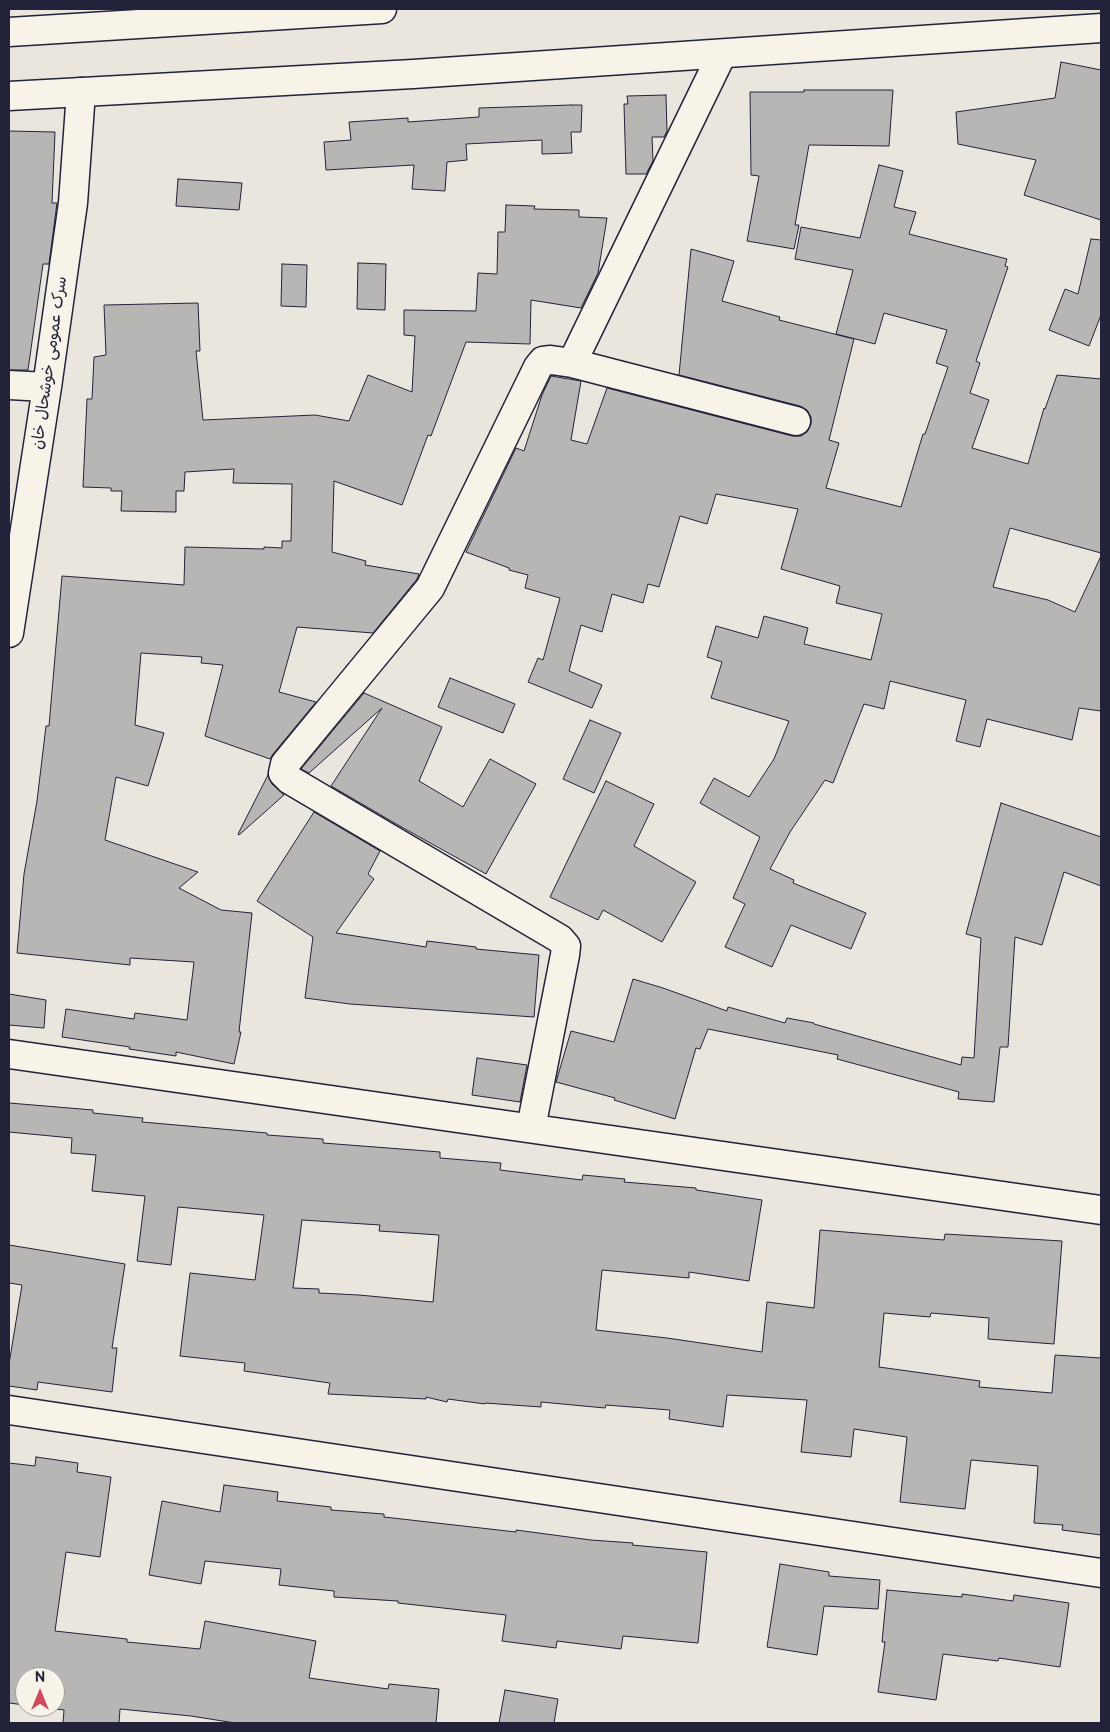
<!DOCTYPE html>
<meta charset="utf-8">
<style>
body{margin:0}
#map{position:relative;width:1110px;height:1732px;overflow:hidden;background:#eae6de;font-family:"Balsamiq Sans",sans-serif}
canvas{display:block}
.frame{position:absolute;inset:0;border:10px solid #22223b;pointer-events:none}
.north{position:absolute;left:15px;top:1667px;width:50px;height:50px;box-sizing:border-box;background:#f7f3e8;border:1px solid #a29fa3;border-radius:50%;rotate:0deg;font-size:14px;font-weight:700;line-height:20px;text-align:center;color:#22223b}
.north::after{content:'';display:block;margin:auto;width:18px;height:22px;background:#d1495b;clip-path:polygon(50% 0,100% 100%,50% 72%,0 100%)}
</style>
<div id="map">
<canvas width="1110" height="1732"></canvas>
<div class="frame"></div>
<div class="north">N</div>
</div>
<script>
const context = document.querySelector('canvas').getContext('2d');
context.lineJoin = 'round';
function paint(path, color) {
  context.fillStyle = color;
  context.fill(path, 'evenodd');
}
function toPath(rows) {
  const path = new Path2D();
  for (const r of rows) {
    path.moveTo(r[0], r[1]);
    for (let i = 2; i < r.length; i += 2) path.lineTo(r[i], r[i + 1]);
  }
  return path;
}
function trace(path, color, width, dash) {
  context.strokeStyle = color;
  context.lineWidth = width;
  context.lineCap = dash ? 'butt' : 'round';
  context.setLineDash(dash || []);
  context.stroke(path);
}
function drawText(font, color, halo, rows, align = 'center') {
  context.font = font + ' "Balsamiq Sans","Playpen Sans Arabic",sans-serif';
  context.lineWidth = 4.5;
  context.setLineDash([]);
  context.textBaseline = 'middle';
  context.strokeStyle = halo;
  context.fillStyle = color;
  for (const [text, x, y, turn = 0] of rows) {
    context.save();
    context.translate(x, y);
    context.rotate((+turn || 0) * Math.PI / 180);
    context.textAlign = isNaN(turn) ? turn : align;
    if (halo) context.strokeText(text, 0, 0);
    context.fillText(text, 0, 0);
    context.restore();
  }
}
const building = toPath([
 [1061,62,1101,70,1101,220,1024,195,1036,160,958,144,956,112,1055,98,1061,62],
 [804,90,893,90,889,146,809,145,795,225,799,225,794,249,747,241,759,176,751,175,750,92,804,92,804,90],
 [666,95,667,131,664,137,652,137,653,161,646,174,626,174,624,104,628,104,627,96,666,95],
 [571,105,582,105,581,132,571,132,572,153,542,154,542,140,466,144,467,160,447,162,445,191,412,189,414,165,326,170,324,142,351,140,349,122,408,118,408,122,479,117,479,108,571,105],
 [9,131,55,132,52,203,57,203,49,264,43,264,28,370,9,370,9,131],
 [879,165,903,171,894,207,916,212,909,234,1007,259,1005,266,1008,267,976,361,980,363,970,393,989,400,972,448,1028,464,1044,408,1045,409,1057,375,1101,379,1101,553,1010,528,993,587,1048,600,1075,612,1101,556,1101,711,1079,708,1072,740,987,719,980,747,956,741,966,700,890,681,884,709,864,704,833,783,825,780,790,832,770,869,794,880,793,883,866,913,851,949,791,925,772,967,725,947,745,904,733,898,760,837,700,803,714,778,749,797,774,759,789,721,711,698,722,662,707,657,716,626,758,638,764,616,808,628,804,644,871,660,882,614,836,603,840,586,781,569,798,509,716,494,707,524,680,516,659,587,648,584,643,603,612,594,602,632,581,625,569,671,602,685,592,708,528,682,538,658,543,660,560,598,525,588,528,575,509,570,509,568,466,552,516,448,524,451,542,395,551,376,581,381,571,440,587,444,607,388,792,436,801,436,807,432,811,424,811,417,807,410,800,406,679,375,691,249,734,261,722,301,780,317,779,320,854,339,829,440,839,443,826,488,901,507,923,434,925,434,948,367,936,363,947,330,884,313,875,344,836,334,853,270,795,259,801,227,860,238,879,165],
 [178,179,242,183,239,210,176,206,178,179],
 [506,205,535,206,534,209,579,210,579,217,607,218,598,273,581,308,531,300,530,344,466,342,431,436,428,435,402,505,334,481,332,552,366,561,365,565,419,574,417,579,373,633,297,627,279,692,316,702,273,754,270,759,205,736,223,665,201,663,202,657,141,653,135,725,164,733,148,786,116,777,105,840,198,872,179,888,221,910,252,913,239,1032,241,1032,234,1064,176,1052,176,1056,129,1049,130,1047,62,1037,66,1009,134,1019,135,1013,187,1020,194,962,130,958,130,965,17,953,24,874,37,801,46,726,49,726,62,576,184,585,185,547,264,549,264,547,282,548,282,541,291,541,292,484,233,483,234,469,185,472,184,491,176,491,176,512,121,511,122,491,111,491,111,488,83,487,87,399,92,399,94,357,106,355,104,305,198,303,200,351,196,351,203,420,315,415,349,421,368,375,412,392,415,336,404,335,404,310,476,311,478,273,497,274,498,232,505,232,506,205],
 [1091,239,1101,240,1101,315,1089,346,1049,330,1065,289,1078,294,1091,239],
 [358,263,386,264,385,310,357,309,358,263],
 [282,264,307,265,306,307,281,306,282,264],
 [450,678,515,704,503,733,438,707,450,678],
 [364,693,442,727,419,781,463,807,490,759,536,784,486,874,398,825,331,786,382,708,309,773,301,769,364,693],
 [590,720,621,733,594,793,563,779,590,720],
 [268,775,272,784,284,795,239,835,238,834,268,775],
 [606,781,654,804,634,846,696,882,662,942,603,910,598,920,550,897,606,781],
 [1001,803,1101,837,1101,886,1064,872,1042,945,1015,937,1008,1047,1000,1047,994,1102,958,1099,959,1092,837,1059,838,1055,708,1029,700,1049,696,1048,675,1119,614,1100,615,1098,556,1082,571,1031,614,1042,633,979,663,988,727,1011,728,1007,785,1023,787,1018,814,1023,814,1024,961,1065,962,1057,974,1058,981,938,966,934,1001,803],
 [314,812,380,851,368,874,374,879,336,933,426,947,427,941,476,947,476,949,539,955,534,1017,350,1004,305,998,313,937,257,901,314,812],
 [9,994,46,1000,44,1028,9,1025,9,994],
 [477,1058,527,1065,520,1102,472,1095,477,1058],
 [9,1103,93,1110,93,1113,143,1118,142,1122,267,1133,267,1135,323,1139,323,1143,440,1152,440,1158,501,1163,500,1170,582,1180,583,1175,625,1179,624,1182,696,1188,696,1190,762,1200,749,1281,689,1272,689,1278,602,1270,596,1330,667,1338,762,1352,767,1302,814,1308,820,1230,944,1240,945,1234,1062,1241,1054,1344,988,1339,989,1318,931,1313,930,1317,884,1313,879,1367,980,1381,979,1387,1052,1393,1055,1355,1101,1358,1101,1535,1062,1530,1063,1525,1034,1523,1038,1466,971,1460,965,1509,900,1502,907,1437,854,1429,851,1457,801,1452,807,1400,727,1395,723,1427,669,1419,670,1410,606,1405,605,1408,541,1402,541,1407,485,1403,485,1404,448,1399,447,1402,426,1397,426,1399,328,1394,330,1383,244,1371,245,1363,180,1356,190,1273,255,1280,264,1215,178,1207,171,1265,137,1261,145,1196,92,1191,96,1155,71,1153,72,1138,9,1132,9,1103],
 [302,1220,380,1225,379,1231,439,1235,433,1302,359,1295,319,1293,319,1289,293,1288,302,1220],
 [9,1245,125,1264,112,1348,117,1348,112,1392,38,1382,37,1390,9,1386,9,1364,22,1285,9,1283,9,1245],
 [36,1457,78,1463,77,1472,111,1477,100,1557,66,1552,55,1631,127,1639,127,1642,200,1649,205,1621,316,1641,309,1678,388,1689,389,1684,439,1689,436,1723,235,1723,191,1716,120,1709,119,1723,63,1723,64,1710,40,1707,55,1707,55,1677,25,1677,25,1705,9,1703,9,1463,35,1466,36,1457],
 [224,1485,278,1492,277,1501,331,1507,331,1510,384,1514,384,1517,516,1532,516,1530,591,1540,633,1543,632,1545,707,1552,698,1643,623,1636,621,1649,557,1641,556,1648,502,1641,506,1615,398,1603,398,1601,334,1597,334,1591,279,1585,281,1569,205,1561,201,1584,149,1575,162,1501,220,1512,224,1485],
 [780,1564,829,1572,829,1576,880,1580,878,1609,824,1606,817,1655,767,1647,780,1564],
 [887,1590,962,1597,962,1594,1013,1601,1014,1595,1069,1603,1060,1667,999,1658,998,1661,943,1654,936,1700,878,1692,885,1642,882,1642,887,1590],
 [505,1690,558,1699,554,1723,499,1723,505,1690]
]);
paint(building, '#b8b6b5');
trace(building, '#22223b', 1);
const street = toPath([
 [572,363,796,421],
 [9,385,47,387],
 [9,633,47,387,73,203,81,92],
 [9,1054,1101,1210],
 [531,1128,565,955,566,946,560,939,290,780,283,773,285,764,430,588,538,367,543,361,551,360,572,363,722,54],
 [9,1410,1101,1573]
]);
const secondary = toPath([
 [9,32,382,9],
 [9,96,413,74,1101,28]
]);
trace(street, '#22223b', 31);
trace(secondary, '#22223b', 31);
trace(street, '#f7f3e8', 28);
trace(secondary, '#f7f3e8', 28);
drawText('16px', '#22223b', '#f7f3e8', [
 ["سرک عمومی خوشحال خان",50,363,-82]
]);
</script>
